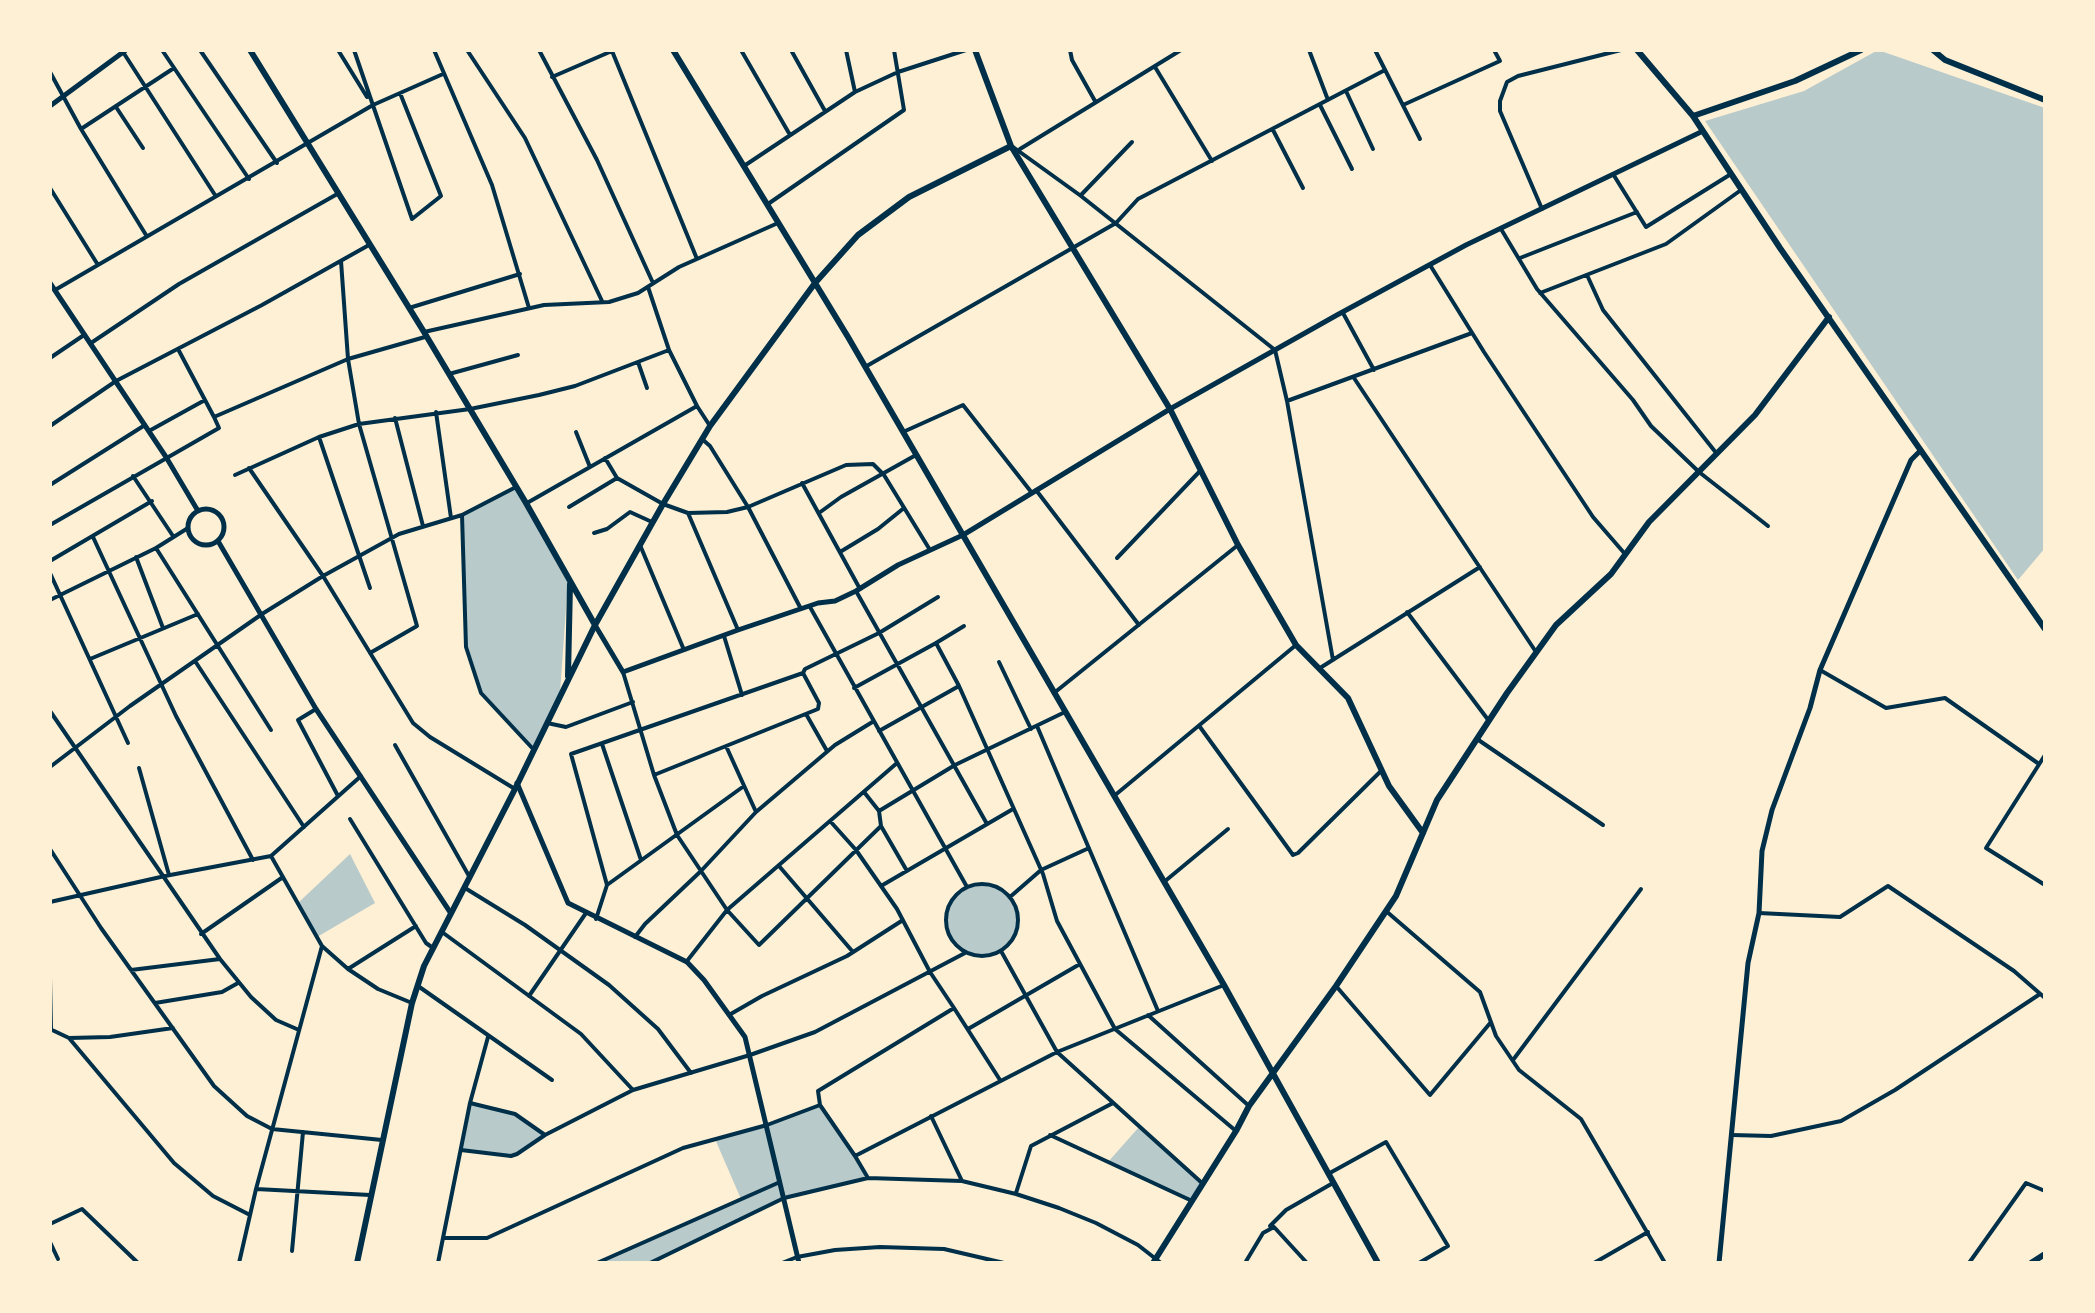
<!DOCTYPE html>
<style>
body{margin:0}
#map{position:relative;width:2095px;height:1313px;overflow:hidden;background:#fdf0d5;font-family:"Varela Round",sans-serif}
canvas{display:block}
.frame{position:absolute;inset:0;border:52px solid #fdf0d5;pointer-events:none}
</style>
<div id="map">
<canvas width="2095" height="1313"></canvas>
<div class="frame"></div>
</div>
<script>
const context = document.querySelector('canvas').getContext('2d');
context.lineJoin = 'round';
function paint(path, color) {
  context.fillStyle = color;
  context.fill(path, 'evenodd');
}
function toPath(rows) {
  const path = new Path2D();
  for (const r of rows) {
    if (r.length === 3) {
      path.moveTo(r[0] + r[2], r[1]);
      path.arc(r[0], r[1], r[2], 0, 2 * Math.PI);
      continue;
    }
    path.moveTo(r[0], r[1]);
    for (let i = 2; i < r.length; i += 2) path.lineTo(r[i], r[i + 1]);
  }
  return path;
}
function trace(path, color, width, dash) {
  context.strokeStyle = color;
  context.lineWidth = width;
  context.lineCap = dash ? 'butt' : 'round';
  context.setLineDash(dash || []);
  context.stroke(path);
}
paint(toPath([
 [1878,50,2045,108,2045,548,2018,580,1705,121,1804,91],
 [516,487,568,580,560,693,534,750,481,693,466,647,462,515],
 [350,854,375,903,317,937,298,903],
 [982,920,36],
 [470,1103,515,1114,545,1135,511,1156,461,1150],
 [820,1105,868,1178,784,1198,650,1263,600,1263,741,1199,715,1139,767,1125],
 [1139,1127,1202,1183,1190,1200,1108,1162]
]), '#b9caca');
trace(toPath([
 [162,50,249,179],
 [200,50,277,163],
 [338,50,367,97],
 [354,50,412,219,441,196,400,93],
 [434,50,492,185,529,308],
 [467,50,525,138,602,301],
 [539,50,597,160,653,283],
 [741,50,790,135],
 [791,50,825,111],
 [846,50,855,92],
 [1070,50,1072,60,1095,101],
 [1309,50,1328,100],
 [1375,50,1420,139],
 [123,52,215,195],
 [1155,67,1212,161],
 [50,72,81,129,146,235],
 [552,77,612,51,697,259],
 [1346,91,1373,149],
 [1320,105,1352,169],
 [1403,105,1500,61,1494,50],
 [116,107,143,148],
 [81,129,174,68],
 [1273,130,1303,188],
 [1013,147,1081,196,1275,350,1287,401,1333,660],
 [1020,149,1181,50],
 [744,166,855,92,898,72,966,50],
 [1613,174,1646,227,1731,174],
 [50,188,98,265],
 [1081,195,1132,142],
 [768,204,904,110,894,50],
 [1542,209,1500,111,1500,101,1507,82,1518,76,1621,50],
 [1501,229,1537,289,1633,400,1651,426,1699,472,1768,526],
 [1520,258,1637,212],
 [341,261,348,359,359,424,417,626,370,653],
 [1430,265,1484,352,1593,517,1625,554],
 [1587,275,1603,310,1717,454],
 [55,290,373,105,443,74],
 [1540,293,1666,244,1741,190],
 [409,308,520,274],
 [1343,313,1374,370],
 [424,332,544,305,609,302,638,293,679,267,778,223],
 [91,343,179,284,339,193],
 [178,349,214,417],
 [50,358,84,335],
 [638,362,647,388],
 [865,367,1116,223,1138,199,1385,70],
 [449,374,518,355],
 [1354,378,1536,652],
 [1287,401,1472,333],
 [697,406,710,426],
 [436,412,451,518],
 [395,418,423,526],
 [50,426,116,381,262,305,369,245],
 [149,431,205,400],
 [576,432,590,467],
 [903,432,963,405,1032,493],
 [319,437,370,588],
 [702,439,710,446,748,507,801,609],
 [605,458,617,478,663,504,688,513,727,512,748,507,846,465,873,464,884,475,930,550],
 [249,468,323,576,413,723,430,737,515,789],
 [235,475,319,437,359,424,470,409,539,395,575,386,669,350],
 [133,476,173,536],
 [802,483,860,589],
 [50,485,145,425],
 [1036,490,1139,625],
 [527,503,697,406,669,350,648,287],
 [569,507,617,478],
 [688,513,738,630],
 [819,513,841,497,916,455],
 [462,515,466,647,481,693,534,750],
 [50,525,219,428,214,417,348,359,425,337],
 [594,533,607,529,630,512,652,522],
 [93,537,176,716,253,860],
 [640,545,684,650],
 [156,548,271,730],
 [840,552,878,529,904,508],
 [136,557,163,628],
 [1117,558,1201,470],
 [50,561,152,501],
 [50,573,128,743],
 [856,591,987,824],
 [50,600,156,548,188,528],
 [810,607,967,887],
 [1407,612,1489,721],
 [724,636,742,695],
 [936,643,964,626],
 [90,659,198,614],
 [195,661,304,827],
 [999,662,1031,729],
 [1320,668,1480,567],
 [1820,670,1886,708,1945,698,2039,764],
 [623,672,654,775,677,835,727,910,759,945,881,826],
 [854,688,936,643,959,686,1043,874,1057,921,1115,1029,1236,1131],
 [1054,693,1238,545],
 [316,709,298,720,338,796],
 [50,711,220,959,251,997,276,1020,299,1030],
 [806,714,827,751],
 [547,723,566,727,633,702],
 [1037,726,1158,1011],
 [1200,727,1293,855,1298,853,1382,770],
 [879,731,959,686],
 [1477,739,1603,825],
 [602,744,641,860],
 [395,745,469,876],
 [726,746,756,812],
 [2045,755,1986,848,2045,885],
 [50,767,130,706,262,614,323,576,399,534,462,515,516,487],
 [139,768,169,875],
 [654,775,818,709,819,703,803,673,805,669,879,633,938,597],
 [864,792,879,811,881,826,907,871],
 [1114,796,1296,645],
 [879,811,955,765,1065,712],
 [350,819,426,943,433,948],
 [830,821,856,850,897,909,930,972,954,1008],
 [50,849,101,928,214,1086,247,1116,272,1129,382,1140],
 [271,856,322,946,348,969,378,989,412,1003],
 [779,866,853,952],
 [1164,882,1228,829],
 [982,920,36],
 [607,885,744,786],
 [881,886,1013,809],
 [465,888,525,925,609,985,658,1029,691,1073],
 [1010,897,1041,870,1089,848],
 [50,902,165,876,271,856,361,776],
 [1386,911,1480,992,1496,1036,1519,1070,1581,1119,1665,1263],
 [1759,913,1840,917,1888,886,2014,971,2045,998],
 [596,919,607,885,571,754,803,673],
 [442,932,581,1034,633,1090],
 [201,934,283,877],
 [635,937,645,924,701,871,756,812,835,745,874,721],
 [1001,951,1057,1052,1202,1183],
 [687,961,727,910,897,763],
 [348,969,416,926],
 [131,970,220,959],
 [50,978,51,1029],
 [418,986,552,1080],
 [1336,986,1430,1095,1491,1022],
 [529,996,586,913],
 [155,1003,222,992,238,983],
 [729,1015,762,996,847,956,903,920],
 [1148,1015,1249,1106],
 [50,1029,69,1038,110,1037,173,1028],
 [968,1029,1080,964],
 [69,1038,174,1163,213,1196,250,1215],
 [1513,1060,1641,889],
 [470,1103,515,1114,545,1135],
 [820,1105,855,1156],
 [931,1116,962,1181],
 [1050,1135,1190,1200],
 [1732,1135,1771,1136,1841,1121,1895,1090,2040,994],
 [461,1150,511,1156,517,1154,545,1135,633,1090,750,1055,815,1032,965,953],
 [1328,1174,1386,1142,1448,1246,1419,1263],
 [868,1178,855,1156,1057,1052,1224,985],
 [256,1189,370,1195],
 [1016,1193,1031,1146,1113,1103],
 [50,1224,82,1209,138,1263],
 [1270,1226,1286,1210,1333,1183],
 [444,1238,487,1238,683,1148,767,1125,820,1105,818,1091,954,1008,1000,1080],
 [50,1242,58,1259],
 [292,1251,303,1132],
 [239,1263,256,1189,322,946],
 [438,1263,470,1103,488,1037],
 [597,1263,780,1182],
 [650,1263,784,1198,868,1178,962,1181,1016,1194,1059,1208,1096,1223,1138,1245,1161,1263],
 [782,1263,797,1257,835,1250,880,1247,944,1249,1004,1263],
 [1245,1263,1263,1233,1274,1227,1307,1263],
 [1594,1263,1648,1232],
 [1969,1263,2026,1183,2045,1191]
]), '#003049', 4);
trace(toPath([
 [50,106,126,50],
 [50,283,166,457,198,511],
 [206,527,18],
 [218,541,316,709,450,912],
 [595,625,623,672,738,630,818,603,835,601,856,591,898,565,963,535,1170,409,1337,315,1466,245,1703,131],
 [517,783,568,903,687,962,704,980,745,1037,799,1263],
 [1719,1263,1748,963,1759,913,1762,851,1772,810,1810,708,1820,670,1911,460,1921,450]
]), '#003049', 5);
trace(toPath([
 [250,50,424,332,526,503,595,625],
 [673,50,848,337,1224,985,1378,1263],
 [975,50,1011,146,1170,409,1238,545,1296,645,1348,698,1389,786,1423,833],
 [1637,50,1693,116,1780,248,2045,629],
 [1933,50,1945,60,2045,100],
 [1693,116,1795,81,1861,50],
 [568,676,570,584],
 [357,1263,412,1003,424,966,515,789,595,625,663,504,710,426,815,283,858,235,909,197,1011,146],
 [1153,1263,1236,1131,1249,1106,1336,986,1396,896,1437,800,1507,693,1556,625,1611,574,1649,522,1755,415,1829,317],
 [2031,1263,2045,1254]
]), '#003049', 6);
</script>
